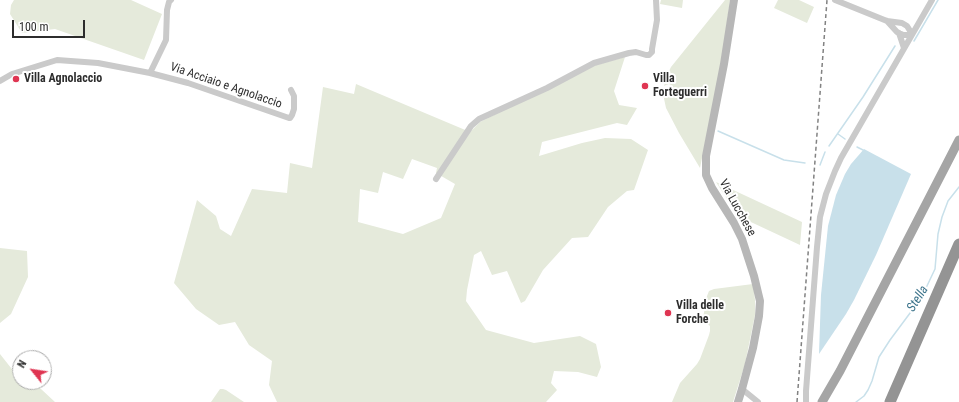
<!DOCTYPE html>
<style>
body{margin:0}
#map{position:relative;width:959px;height:402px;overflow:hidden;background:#fff;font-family:"Roboto Condensed",sans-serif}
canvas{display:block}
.north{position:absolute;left:12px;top:350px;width:40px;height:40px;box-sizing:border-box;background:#fff;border:1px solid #ababab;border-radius:50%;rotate:300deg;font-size:11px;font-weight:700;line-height:16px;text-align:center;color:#2d2d2d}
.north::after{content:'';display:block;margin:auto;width:14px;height:18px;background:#df3552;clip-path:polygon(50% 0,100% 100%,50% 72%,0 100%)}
.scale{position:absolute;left:12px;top:20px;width:73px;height:18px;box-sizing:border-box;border:2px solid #2d2d2d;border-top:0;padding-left:5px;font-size:12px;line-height:14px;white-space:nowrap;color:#2d2d2d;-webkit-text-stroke:3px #fff;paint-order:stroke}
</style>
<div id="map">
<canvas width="959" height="402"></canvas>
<div class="north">N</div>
<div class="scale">100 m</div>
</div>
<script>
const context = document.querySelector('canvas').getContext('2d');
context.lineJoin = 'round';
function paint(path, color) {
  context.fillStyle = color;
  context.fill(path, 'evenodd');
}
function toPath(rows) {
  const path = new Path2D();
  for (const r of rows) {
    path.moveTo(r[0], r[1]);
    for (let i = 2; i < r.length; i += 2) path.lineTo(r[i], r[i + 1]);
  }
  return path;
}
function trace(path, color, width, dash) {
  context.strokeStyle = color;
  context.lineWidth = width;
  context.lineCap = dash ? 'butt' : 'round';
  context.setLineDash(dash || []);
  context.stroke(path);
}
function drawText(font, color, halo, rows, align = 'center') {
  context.font = font + ' "Roboto Condensed",sans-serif';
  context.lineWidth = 4;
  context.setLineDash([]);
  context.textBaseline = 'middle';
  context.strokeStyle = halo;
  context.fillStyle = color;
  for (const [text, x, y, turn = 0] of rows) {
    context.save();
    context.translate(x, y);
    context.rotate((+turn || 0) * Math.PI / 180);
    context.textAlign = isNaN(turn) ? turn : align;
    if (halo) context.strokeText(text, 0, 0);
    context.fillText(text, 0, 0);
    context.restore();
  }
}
paint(toPath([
 [14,0,131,0,162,14,144,60,55,29,22,33,10,14,11,5],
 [661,0,683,0,682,8,660,4],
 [725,0,730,0,722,58,700,168,679,133,666,108,663,94,668,97,671,96,673,92,673,86,669,84,666,85,664,86,668,73,671,67],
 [778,0,799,0,814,7,807,23,774,8],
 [625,57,614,91,619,105,637,108,627,125,617,123,542,142,539,156,582,143,605,138,631,139,648,150,634,190,627,191,608,207,588,237,572,238,543,270,525,301,521,303,507,271,492,275,481,251,474,255,467,290,466,301,486,330,534,343,580,336,596,344,601,367,597,377,578,372,554,371,551,383,557,390,546,402,277,402,269,385,272,361,249,345,235,322,219,325,196,309,174,283,197,200,216,216,220,229,231,236,252,189,287,193,290,163,312,168,323,87,354,94,356,84,470,132,480,122,589,67],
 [412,159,437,168,436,173,455,184,441,218,403,234,358,222,360,189,378,193,383,172,403,179],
 [716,182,802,222,800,245,738,216],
 [0,248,27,251,28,277,11,314,0,323],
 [753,284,755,300,755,315,745,364,733,402,672,402,680,383,697,364,700,359,709,335,710,331,710,326,705,322,703,318,707,296,709,291,714,289],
 [0,354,15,373,20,376,20,382,30,382,41,389,55,402,0,402],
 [220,389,223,389,226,390,244,402,211,402]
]), '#e5eadb');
paint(toPath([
 [864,149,911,174,876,255,854,300,846,314,819,354,821,295,828,226,836,195,845,174,851,164]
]), '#c8e0ea');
trace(toPath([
 [914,41,938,0],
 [718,131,784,160,805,163],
 [838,134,845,139],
 [829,146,863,97,895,46],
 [857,147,863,150],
 [820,165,825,152],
 [856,402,864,396,868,390,872,381,879,357,890,340,919,301,926,288,935,269,938,234,942,217,948,201,959,187]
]), '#c8e0ea', 1.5);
trace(toPath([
 [835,0,887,21,902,23,907,26,912,34],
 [887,21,897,32,903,35,911,35],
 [899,33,904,48],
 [150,73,166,40,167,10,169,2,171,0],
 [0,81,12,74,57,60,98,63,150,73,188,83,289,118,290,118,292,115,294,109,294,96,291,90],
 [436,179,471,126,479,119,547,88,594,63,629,53,636,52,646,55,649,55,652,52,652,49,657,20,656,0],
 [742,389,758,402],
 [806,402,806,391,817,247,820,217,826,194,835,171,841,158,932,0]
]), '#cacaca', 6);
trace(toPath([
 [734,0,724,64,706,156,706,175,712,188,734,223,742,239,754,276,760,301,759,316,753,348,742,389,738,402]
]), '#b7b7b7', 8);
trace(toPath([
 [822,402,840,371,959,140]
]), '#a5a5a5', 9);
trace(toPath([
 [890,402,959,244]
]), '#949494', 11);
trace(toPath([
 [797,402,827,0]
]), '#828282', 1.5, [4, 3]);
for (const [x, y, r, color] of [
 [16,79,4,"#df3552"],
 [645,86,4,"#df3552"],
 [668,313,4,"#df3552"]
]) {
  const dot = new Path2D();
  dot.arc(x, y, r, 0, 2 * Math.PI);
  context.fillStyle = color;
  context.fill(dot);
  trace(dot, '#fff', 1.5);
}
drawText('bold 12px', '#2d2d2d', '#fff', [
 ["Villa Agnolaccio",24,79],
 ["Villa",653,79],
 ["Forteguerri",653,93],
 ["Villa delle",676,306],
 ["Forche",676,320]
], 'left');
drawText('12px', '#2d2d2d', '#fff', [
 ["Via Acciaio e Agnolaccio",226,86,19],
 ["Via Lucchese",737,208,61]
]);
drawText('italic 13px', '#3e758c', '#fff', [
 ["Stella",918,299,-58]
]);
</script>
